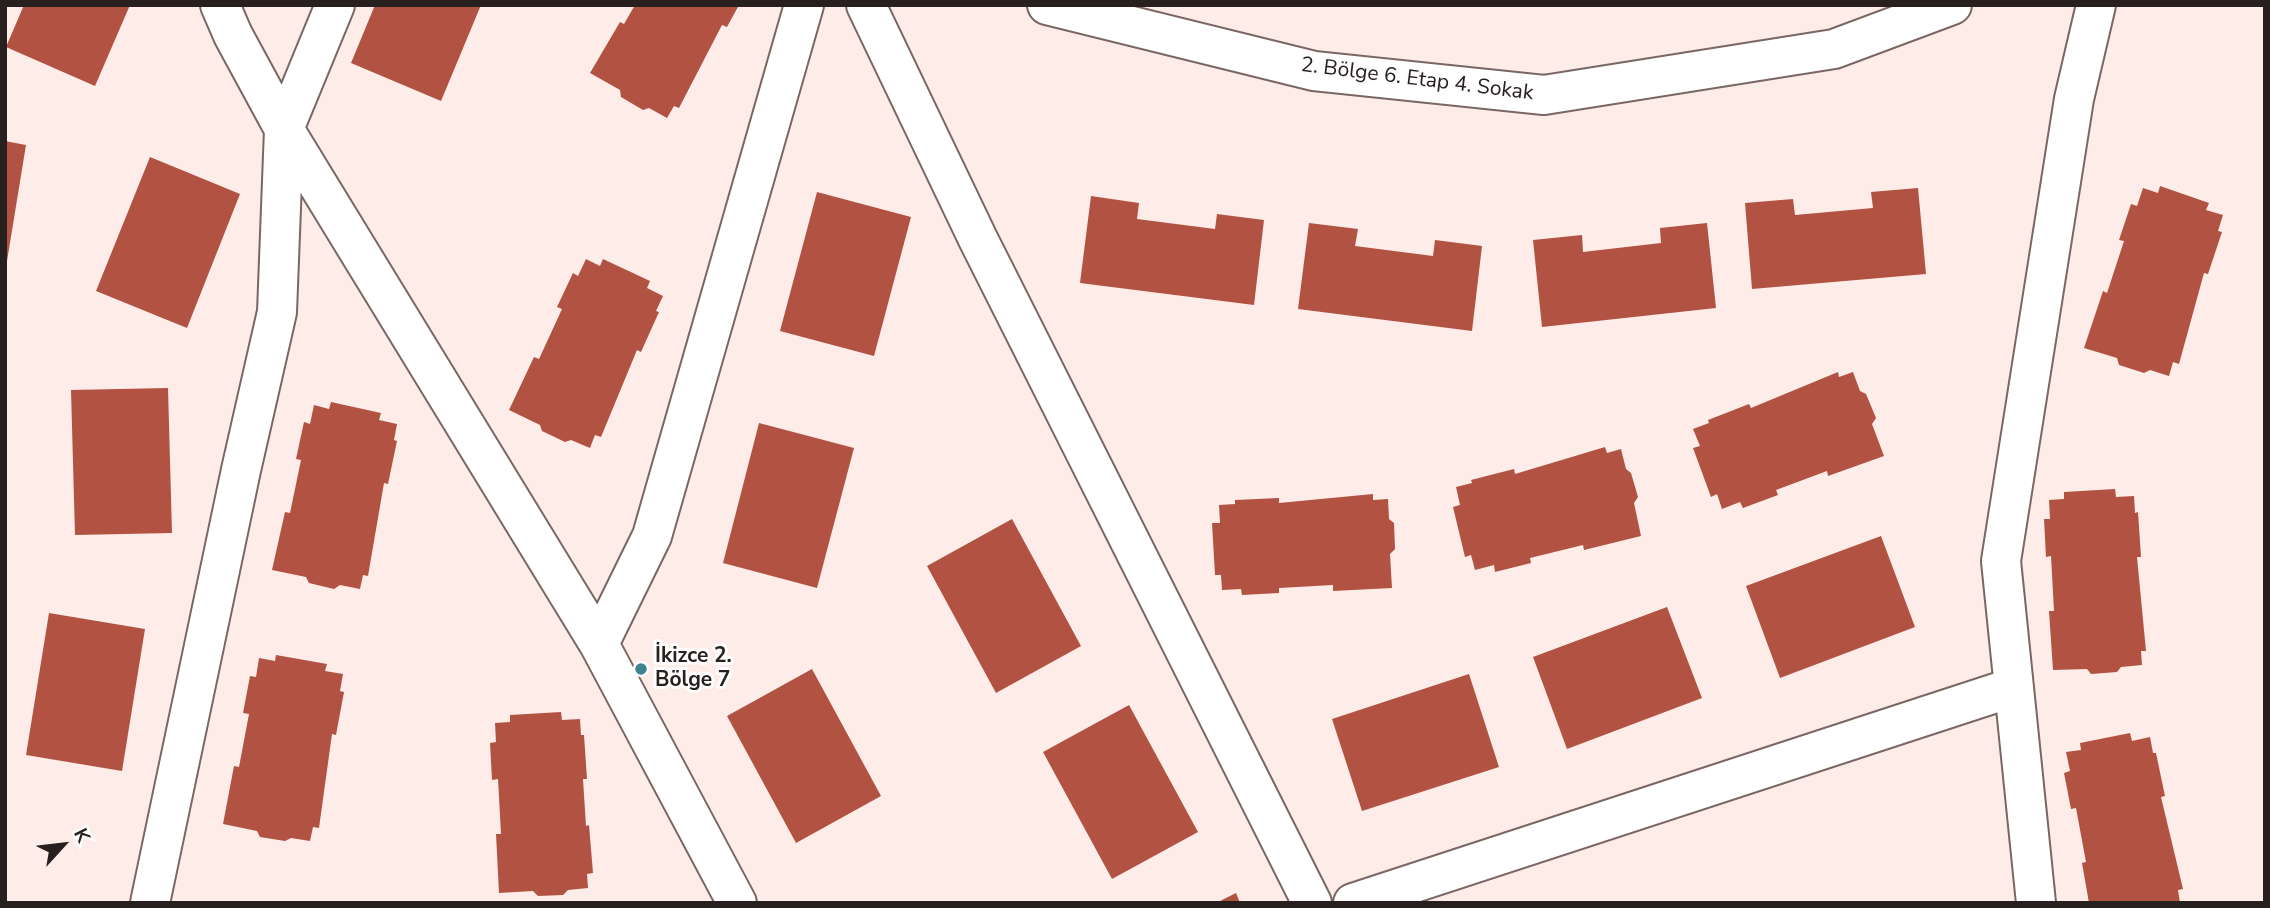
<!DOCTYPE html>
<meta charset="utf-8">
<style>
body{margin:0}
#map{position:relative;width:2270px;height:908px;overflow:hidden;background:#fdece8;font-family:"Nunito Sans",sans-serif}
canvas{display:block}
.frame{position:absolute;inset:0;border:7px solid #28201f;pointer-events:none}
.north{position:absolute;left:28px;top:810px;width:70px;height:70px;-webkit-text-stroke:5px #fdfdfd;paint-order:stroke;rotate:63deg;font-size:19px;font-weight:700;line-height:28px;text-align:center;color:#28201f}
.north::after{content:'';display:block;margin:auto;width:24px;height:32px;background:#28201f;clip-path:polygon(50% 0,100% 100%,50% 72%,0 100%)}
</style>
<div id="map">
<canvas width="2270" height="908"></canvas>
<div class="frame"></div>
<div class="north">K</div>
</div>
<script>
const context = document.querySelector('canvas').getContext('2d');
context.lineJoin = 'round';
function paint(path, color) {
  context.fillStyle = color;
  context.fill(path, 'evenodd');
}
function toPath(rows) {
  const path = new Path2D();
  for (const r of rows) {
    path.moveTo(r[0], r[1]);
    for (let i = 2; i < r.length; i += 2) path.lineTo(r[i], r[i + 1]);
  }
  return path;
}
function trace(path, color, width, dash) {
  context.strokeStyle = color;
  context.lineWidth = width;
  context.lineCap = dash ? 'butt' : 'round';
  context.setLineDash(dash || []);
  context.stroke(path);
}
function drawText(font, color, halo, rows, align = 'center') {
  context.font = font + ' "Nunito Sans",sans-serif';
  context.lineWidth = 6;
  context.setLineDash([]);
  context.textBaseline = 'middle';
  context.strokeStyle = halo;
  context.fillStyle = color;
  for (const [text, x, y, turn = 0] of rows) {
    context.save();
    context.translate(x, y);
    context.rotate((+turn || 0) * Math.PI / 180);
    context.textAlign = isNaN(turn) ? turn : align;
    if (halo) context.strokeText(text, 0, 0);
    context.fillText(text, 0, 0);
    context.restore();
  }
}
paint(toPath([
 [24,5,130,5,95,86,6,47],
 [375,5,481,5,441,101,351,63],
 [635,5,739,5,727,27,722,25,679,108,674,106,667,118,649,108,643,110,621,97,620,90,590,73,620,22,624,24],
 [5,141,26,145,7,261,5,261],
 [150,157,240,194,187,328,96,291],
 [2160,186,2209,203,2206,210,2223,215,2218,231,2222,232,2208,274,2204,273,2179,364,2173,362,2169,376,2150,370,2144,373,2119,365,2117,358,2084,348,2103,291,2107,293,2124,241,2119,240,2131,204,2137,206,2143,188,2158,193],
 [1918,188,1926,274,1752,289,1745,203,1793,199,1795,215,1873,208,1871,192],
 [817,192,911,217,874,356,780,331],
 [1091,196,1139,203,1137,219,1215,229,1217,214,1264,220,1254,305,1080,283],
 [1309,223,1358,229,1355,246,1433,256,1435,240,1482,246,1472,331,1298,309],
 [1707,223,1716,308,1542,327,1533,240,1582,235,1583,252,1661,243,1660,228],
 [586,259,600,266,603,259,650,281,647,288,663,296,656,311,659,312,641,352,637,350,601,437,595,435,590,448,571,440,565,442,542,431,540,425,509,410,534,357,539,359,562,309,557,307,573,273,578,276],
 [1838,372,1839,377,1853,372,1860,391,1866,394,1876,418,1872,424,1884,456,1828,476,1827,471,1776,490,1778,495,1743,508,1740,502,1722,509,1717,494,1711,497,1693,448,1700,446,1693,429,1709,423,1708,420,1749,404,1751,408],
 [168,388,172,533,75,535,71,390],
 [331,402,381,413,379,420,397,424,394,440,397,441,388,484,384,483,368,576,363,575,360,589,340,585,334,589,309,583,306,577,272,570,285,512,290,513,301,460,296,459,304,422,310,424,314,405,329,409],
 [759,423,854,448,817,588,723,563],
 [1605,447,1607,453,1621,449,1626,469,1631,473,1638,497,1634,503,1641,536,1584,550,1583,545,1530,558,1531,563,1495,572,1494,565,1475,570,1471,555,1465,557,1453,507,1460,505,1456,487,1472,483,1471,480,1514,469,1515,474],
 [2115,489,2116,497,2134,496,2135,513,2138,512,2141,557,2137,557,2146,651,2141,651,2142,665,2121,667,2117,672,2091,674,2087,669,2053,670,2049,611,2054,611,2051,556,2046,557,2044,519,2050,519,2049,500,2064,499,2064,492],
 [1373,494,1373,500,1388,499,1389,519,1394,523,1395,549,1390,554,1392,588,1333,591,1333,585,1279,588,1279,593,1242,595,1241,589,1222,590,1221,575,1215,575,1212,523,1220,523,1219,505,1235,504,1235,500,1279,498,1279,503],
 [1012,519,1081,646,996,693,927,566],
 [1881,536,1915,627,1780,678,1746,586],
 [1667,607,1702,698,1567,749,1533,657],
 [49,613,145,629,122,771,26,755],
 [276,655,327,664,325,671,343,674,340,691,344,692,336,735,332,734,319,828,313,827,310,841,291,838,285,841,260,837,257,831,223,824,234,766,239,767,249,714,243,713,250,676,256,677,259,658,275,661],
 [812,669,881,796,796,843,727,716],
 [1469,674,1499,767,1362,811,1332,719],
 [1129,705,1198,832,1112,879,1043,752],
 [561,712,562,720,580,719,581,735,584,735,587,779,583,779,586,826,589,825,593,873,587,874,588,888,568,890,563,895,538,896,533,891,499,893,496,834,501,834,498,779,492,780,490,743,496,742,495,723,510,722,510,715],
 [2130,733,2132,741,2150,737,2153,753,2156,753,2165,796,2161,797,2183,889,2178,890,2180,903,2089,903,2082,863,2086,862,2076,808,2071,809,2064,773,2070,771,2066,752,2081,750,2080,743],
 [1236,893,1240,903,1216,903]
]), '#b25243');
const minor = toPath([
 [220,5,233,35,284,129,599,644,737,903],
 [866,5,978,239,1312,903],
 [1047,5,1314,71,1544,95,1834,49,1952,5],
 [599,644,652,536,804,5],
 [150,903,241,470,277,312,284,129,335,5],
 [1353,903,2014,687],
 [2036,903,2001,561,2074,99,2096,5]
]);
trace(minor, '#7a6763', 42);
trace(minor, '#fff', 38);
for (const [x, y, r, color] of [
 [641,669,7,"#3e8490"]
]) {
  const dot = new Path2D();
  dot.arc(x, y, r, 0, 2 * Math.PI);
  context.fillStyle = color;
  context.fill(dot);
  trace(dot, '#fdfdfd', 2.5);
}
drawText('21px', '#28201f', '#fdfdfd', [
 ["2. Bölge 6. Etap 4. Sokak",1417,80,7]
]);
drawText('bold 21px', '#28201f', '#fdfdfd', [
 ["İkizce 2.",655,657],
 ["Bölge 7",655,681]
], 'left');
</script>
